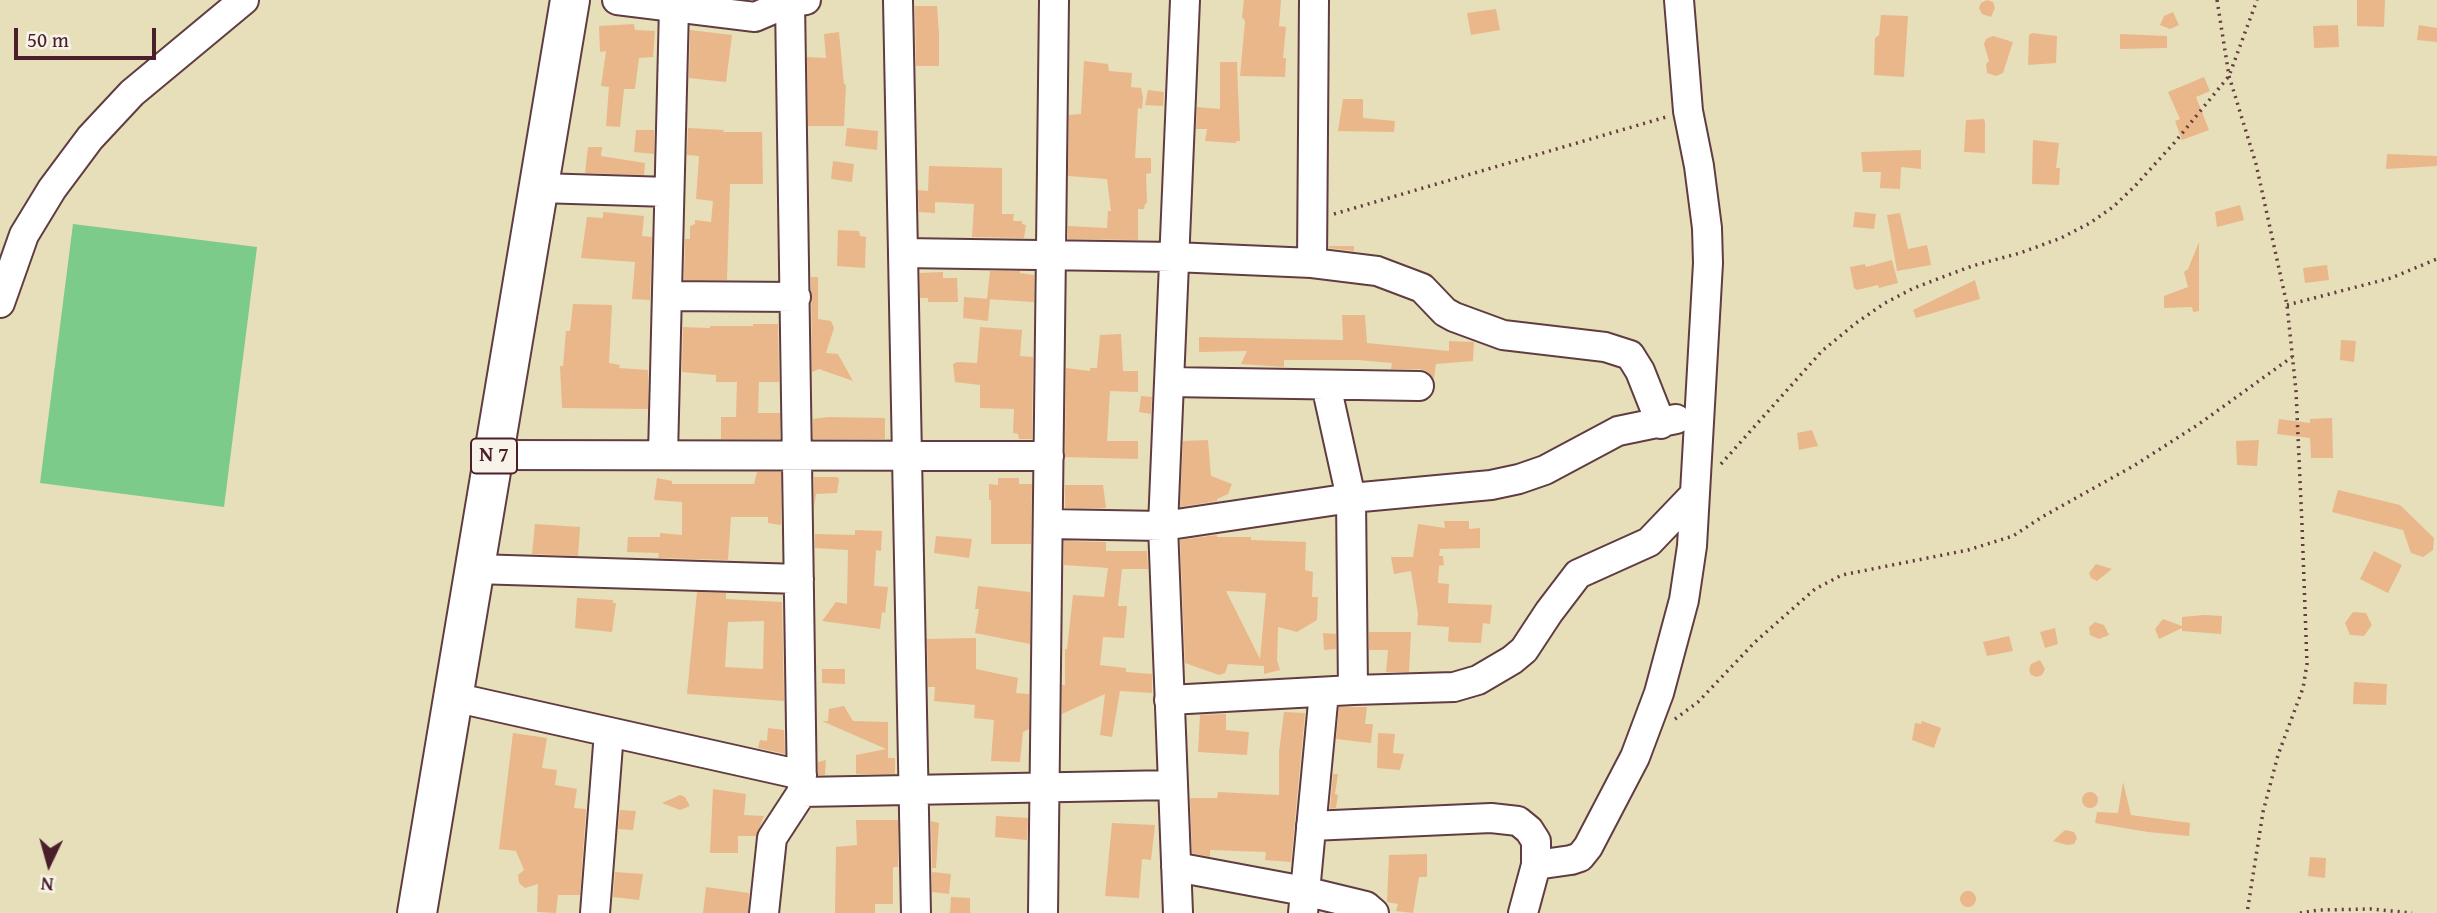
<!DOCTYPE html>
<style>
body{margin:0}
#map{position:relative;width:2437px;height:913px;overflow:hidden;background:#e6dfba;font-family:"Gentium Book Plus",serif}
canvas{display:block}
.north{position:absolute;left:14px;top:829px;width:70px;height:70px;-webkit-text-stroke:5px #f7f3e8;paint-order:stroke;rotate:185deg;font-size:19px;font-weight:700;line-height:28px;text-align:center;color:#4a1f2b}
.north::after{content:'';display:block;margin:auto;width:24px;height:32px;background:#4a1f2b;clip-path:polygon(50% 0,100% 100%,50% 72%,0 100%)}
.scale{position:absolute;left:14px;top:28px;width:142px;height:32px;box-sizing:border-box;border:4px solid #4a1f2b;border-top:0;padding-left:9px;font-size:21px;line-height:24px;white-space:nowrap;color:#4a1f2b;-webkit-text-stroke:5px #f7f3e8;paint-order:stroke}
</style>
<div id="map">
<canvas width="2437" height="913"></canvas>
<div class="north">N</div>
<div class="scale">50 m</div>
</div>
<script>
const context = document.querySelector('canvas').getContext('2d');
context.lineJoin = 'round';
function paint(path, color) {
  context.fillStyle = color;
  context.fill(path, 'evenodd');
}
function toPath(rows) {
  const path = new Path2D();
  for (const r of rows) {
    if (r.length === 3) {
      path.moveTo(r[0] + r[2], r[1]);
      path.arc(r[0], r[1], r[2], 0, 2 * Math.PI);
      continue;
    }
    path.moveTo(r[0], r[1]);
    for (let i = 2; i < r.length; i += 2) path.lineTo(r[i], r[i + 1]);
  }
  return path;
}
function trace(path, color, width, dash) {
  context.strokeStyle = color;
  context.lineWidth = width;
  context.lineCap = dash ? 'butt' : 'round';
  context.setLineDash(dash || []);
  context.stroke(path);
}
function drawText(font, color, halo, rows, align = 'center') {
  context.font = font + ' "Gentium Book Plus",serif';
  context.lineWidth = 5;
  context.setLineDash([]);
  context.textBaseline = 'middle';
  context.strokeStyle = halo;
  context.fillStyle = color;
  for (const [text, x, y, turn = 0] of rows) {
    context.save();
    context.translate(x, y);
    context.rotate((+turn || 0) * Math.PI / 180);
    context.textAlign = isNaN(turn) ? turn : align;
    if (halo) context.strokeText(text, 0, 0);
    context.fillText(text, 0, 0);
    context.restore();
  }
}
paint(toPath([
 [73,224,257,247,224,507,40,483]
]), '#7ccb8a');
paint(toPath([
 [1244,0,1281,0,1279,26,1286,27,1283,58,1286,58,1285,77,1240,76,1245,21,1242,17],
 [1987,0,1993,2,1995,8,1991,17,1982,14,1979,8,1981,3],
 [2357,0,2385,0,2384,27,2357,26],
 [915,6,937,6,939,33,939,66,916,66],
 [1496,9,1500,30,1471,35,1467,13],
 [2173,12,2179,25,2170,29,2160,25,2164,16],
 [1881,15,1908,16,1904,77,1874,75,1875,38,1879,35],
 [634,24,635,30,655,31,653,57,639,58,635,89,624,89,620,127,606,126,609,87,601,86,606,51,600,52,599,26],
 [2338,25,2339,47,2314,48,2313,26],
 [2419,25,2437,28,2437,42,2417,40],
 [690,30,732,35,726,82,689,78],
 [839,32,844,84,846,85,844,126,808,126,807,57,826,58,824,34],
 [2032,33,2057,36,2056,63,2028,65,2029,35],
 [2120,34,2167,36,2167,48,2120,49],
 [1993,36,2013,42,2003,73,1996,76,1987,73,1986,64,1989,61,1984,44,1986,39],
 [1084,61,1108,64,1109,71,1132,73,1131,87,1141,88,1143,98,1142,109,1138,108,1135,158,1151,158,1151,173,1146,174,1147,203,1145,204,1144,209,1138,209,1138,240,1068,239,1068,226,1107,228,1108,211,1111,211,1107,179,1068,176,1069,115,1081,114],
 [1220,62,1237,62,1240,141,1236,141,1236,143,1205,141,1207,129,1196,129,1197,107,1220,109],
 [2204,77,2210,91,2196,97,2209,130,2182,140,2175,121,2180,119,2168,92],
 [1148,90,1164,92,1163,106,1145,105],
 [1343,99,1363,99,1363,118,1395,121,1394,132,1338,131],
 [1984,119,1985,122,1985,153,1964,152,1966,120],
 [688,128,724,130,723,132,762,132,763,184,730,184,727,280,684,280,685,239,690,239,690,226,695,224,695,220,711,222,713,201,696,199,699,156,687,155],
 [847,128,878,131,877,150,845,146],
 [636,130,654,130,654,154,634,152],
 [2033,140,2059,143,2056,168,2060,168,2059,185,2032,184],
 [588,147,602,147,601,156,645,163,644,175,585,173],
 [1921,150,1921,169,1901,167,1900,189,1880,188,1881,172,1863,172,1861,152],
 [2387,154,2437,156,2437,166,2386,169],
 [833,161,854,164,852,182,831,179],
 [929,166,1002,168,1002,214,1014,214,1013,221,1022,221,1022,224,1026,225,1024,238,972,237,974,204,935,202,935,213,919,212,918,190,928,191],
 [2240,205,2244,220,2217,227,2215,212],
 [603,212,644,216,642,236,652,237,650,300,632,299,635,262,581,258,587,217,603,218],
 [1855,212,1876,214,1874,229,1853,227],
 [1900,213,1908,249,1927,245,1931,265,1897,271,1887,215],
 [838,230,859,231,860,236,866,237,865,268,837,266],
 [2199,242,2199,311,2193,312,2192,307,2164,308,2164,296,2188,287,2184,272,2188,269],
 [1329,246,1354,246,1354,251,1329,248],
 [1892,260,1898,283,1879,288,1878,285,1857,290,1854,288,1850,267,1865,264,1866,267],
 [2327,265,2329,280,2305,283,2303,268],
 [990,271,1020,271,1020,273,1034,275,1034,302,987,299],
 [943,272,943,278,957,278,958,302,928,302,928,298,920,298,920,273],
 [811,277,818,277,818,319,831,321,834,328,826,353,838,354,853,381,819,369,812,372],
 [1975,280,1980,299,1916,318,1913,310],
 [964,297,990,299,988,321,963,318],
 [573,304,612,305,609,363,620,365,619,368,648,370,648,409,562,408,560,366,563,366,566,331,570,331],
 [1342,315,1365,315,1367,343,1449,351,1449,341,1474,342,1473,361,1436,364,1434,379,1428,372,1420,369,1391,369,1392,363,1358,360,1284,360,1284,367,1241,364,1247,351,1199,352,1199,337,1343,340],
 [753,324,778,324,779,382,759,382,758,413,780,413,780,439,721,439,721,417,736,417,737,382,716,382,716,375,682,372,683,327,710,328,710,326,753,326],
 [980,327,1022,330,1020,356,1033,357,1032,439,1019,439,1018,434,1013,433,1014,409,980,408,980,385,955,382,953,364,957,362,977,363],
 [1121,334,1123,371,1138,371,1138,392,1110,391,1107,441,1138,441,1138,459,1065,457,1066,368,1090,371,1090,368,1097,368,1100,335],
 [2341,340,2356,341,2354,362,2340,360],
 [1141,396,1152,397,1151,414,1139,412],
 [828,417,885,418,885,439,813,439,813,419],
 [2332,418,2333,458,2311,458,2310,438,2277,434,2279,419,2310,423,2310,419],
 [1812,430,1818,446,1799,450,1797,433],
 [1208,440,1211,476,1232,484,1228,494,1217,499,1217,501,1180,507,1183,441],
 [2259,440,2257,466,2237,465,2236,441],
 [757,472,781,472,781,525,768,523,768,517,731,517,728,560,658,558,659,553,627,552,628,537,660,537,660,533,682,535,682,502,654,500,657,478,672,481,672,484,754,484],
 [814,477,837,477,839,479,837,493,816,494,814,507],
 [998,478,1019,478,1019,484,1032,484,1031,544,991,544,991,500,989,500,989,484,998,485],
 [1065,485,1103,485,1106,508,1065,508],
 [2338,490,2400,505,2434,538,2433,550,2423,557,2411,553,2403,530,2332,512],
 [1444,521,1469,521,1469,529,1480,528,1480,548,1440,549,1439,556,1443,556,1444,565,1439,566,1438,583,1449,584,1448,603,1492,605,1490,624,1483,623,1481,643,1451,642,1448,641,1449,627,1417,625,1418,614,1411,571,1394,574,1391,557,1413,557,1418,524,1445,528],
 [535,524,580,527,578,556,532,554],
 [855,530,882,531,881,551,876,550,874,586,888,587,885,613,882,612,880,629,822,621,836,602,847,604,848,550,815,548,815,534,855,535],
 [1217,535,1217,537,1251,537,1251,540,1306,542,1305,570,1313,572,1312,597,1318,597,1317,620,1297,632,1278,627,1277,660,1280,670,1264,674,1264,666,1228,664,1225,673,1219,675,1185,663,1180,540],
 [1226,591,1266,593,1260,659],
 [936,536,972,539,969,558,934,553],
 [1064,541,1106,542,1106,551,1147,551,1148,569,1122,569,1118,606,1127,606,1124,638,1103,637,1100,665,1126,668,1126,672,1152,674,1152,693,1120,691,1112,737,1100,735,1105,694,1062,714,1062,685,1065,685,1065,649,1067,649,1073,595,1104,597,1108,568,1064,565],
 [2374,551,2402,565,2388,593,2360,579],
 [2096,564,2112,569,2097,581,2091,578,2089,573],
 [978,586,1030,592,1030,644,975,633,979,609,975,609],
 [697,592,726,593,726,599,782,602,784,701,687,694],
 [764,621,763,669,725,667,728,622],
 [577,598,613,600,613,603,616,603,612,632,575,628],
 [2353,612,2366,613,2372,625,2364,636,2350,635,2345,623],
 [2204,615,2222,616,2221,634,2182,631,2182,628,2159,639,2155,629,2163,619,2182,626,2182,617],
 [2095,622,2104,625,2109,635,2099,639,2090,635,2089,627],
 [2055,628,2058,644,2045,648,2040,632],
 [1369,632,1411,632,1409,672,1386,672,1388,650,1369,650],
 [1323,633,1336,634,1336,649,1324,650],
 [2009,636,2013,651,1987,656,1983,642],
 [976,638,976,669,1018,678,1016,693,1029,694,1029,729,1023,732,1020,762,991,761,994,720,974,718,975,705,934,701,935,687,928,687,927,639],
 [2040,660,2045,669,2042,675,2037,677,2031,675,2029,670,2031,664],
 [822,669,845,669,845,684,822,683],
 [2354,682,2387,684,2386,705,2353,704],
 [844,706,853,721,888,722,888,758,895,758,895,774,856,774,856,755,886,749,822,721,828,721,829,709],
 [1339,707,1367,707,1365,724,1373,724,1371,743,1336,739],
 [1284,712,1305,713,1291,862,1265,860,1266,852,1210,850,1210,857,1192,853,1190,798,1217,798,1218,792,1279,795,1279,752],
 [1226,714,1226,730,1249,732,1247,755,1198,752,1200,715],
 [1922,721,1941,728,1934,748,1912,740,1915,723,1921,724],
 [768,728,784,730,785,754,758,748,760,740,767,741],
 [513,733,547,738,542,768,557,770,555,785,577,789,574,808,586,809,580,895,558,895,556,913,537,912,538,884,525,888,519,883,518,875,524,870,516,851,499,849],
 [1378,733,1395,734,1393,753,1404,754,1400,770,1377,768],
 [826,760,825,775,818,775,818,762],
 [1333,774,1338,774,1335,794,1338,795,1336,808,1330,809],
 [2123,782,2131,815,2190,823,2189,836,2148,832,2095,823,2097,812,2118,813],
 [713,789,746,794,744,815,764,816,756,836,738,836,738,853,710,853],
 [2090,800,8],
 [680,795,685,797,690,806,680,810,662,803],
 [620,810,636,811,633,830,618,829],
 [996,816,1028,818,1027,840,995,837],
 [856,820,898,820,898,867,893,867,893,904,875,904,875,913,835,913,836,847,857,845],
 [931,821,939,823,936,868,932,868],
 [1112,823,1155,825,1151,860,1142,859,1139,898,1105,896],
 [2065,830,2074,832,2077,838,2074,844,2067,845,2053,841],
 [1427,854,1427,877,1419,877,1413,913,1396,911,1398,904,1387,902,1389,855],
 [2310,857,2326,858,2325,878,2308,876],
 [615,872,643,874,639,900,613,897],
 [932,872,951,874,949,894,932,892],
 [706,887,749,893,748,913,703,913],
 [1968,899,8],
 [951,897,970,898,970,913,950,913]
]), '#eab78a');
const minor = toPath([
 [617,0,755,17,790,2,806,0],
 [898,0,916,913],
 [539,188,669,192],
 [903,253,1174,257,1312,263,1377,271,1422,288,1445,312,1454,317,1503,335,1605,347,1630,355,1640,371,1661,424],
 [1312,263,1314,0],
 [667,296,796,297],
 [0,303,24,235,52,189,90,138,132,93,244,0],
 [1169,382,1419,386],
 [1326,385,1351,498,1353,690],
 [494,455,1049,456],
 [663,455,674,7],
 [1048,524,1163,526,1351,498,1491,485,1519,479,1545,470,1618,431,1676,419],
 [475,569,799,579],
 [453,697,802,775],
 [1169,700,1353,690,1454,687,1478,680,1512,660,1524,650,1549,612,1578,574,1649,542,1694,495],
 [802,792,1173,785],
 [1311,826,1491,818,1518,821,1529,830,1536,841,1536,865,1523,913],
 [1536,865,1571,860,1580,857,1588,847,1635,757,1659,693,1684,600,1692,546,1708,263,1707,228,1699,166,1688,111,1679,0],
 [1176,867,1304,891,1366,906,1374,913],
 [595,913,609,732],
 [764,913,772,838,802,792,790,2],
 [1043,913,1054,0],
 [1178,913,1163,526,1185,0],
 [1303,913,1324,692]
]);
const highway = toPath([
 [417,913,570,0]
]);
trace(minor, '#613c40', 32);
trace(highway, '#613c40', 42);
trace(toPath([
 [2217,0,2229,76,2256,164,2287,305,2296,391,2302,525,2307,664,2303,688,2278,755,2263,812,2247,913],
 [1334,214,1666,117],
 [2287,305,2391,278,2437,259],
 [1721,464,1822,351,1856,323,1885,303,1914,288,1972,266,2020,253,2061,238,2090,223,2113,207,2135,186,2175,142,2229,76,2257,0],
 [1675,719,1698,702,1755,642,1815,589,1842,575,1968,550,2013,536,2042,517,2135,465,2199,424,2292,357],
 [2300,913,2319,910,2371,909,2412,913]
]), '#613c40', 3.5, [2, 5]);
trace(minor, '#fff', 28);
trace(highway, '#fff', 38);
for (const [x, y, w] of [
 [494,456,46]
]) {
  const box = new Path2D();
  box.roundRect(x - w / 2, y - 17.5, w, 35, 5);
  context.fillStyle = '#f7f3e8';
  context.fill(box);
  trace(box, '#4a1f2b', 2);
}
drawText('bold 21px', '#4a1f2b', null, [
 ["N 7",494,456]
]);
</script>
